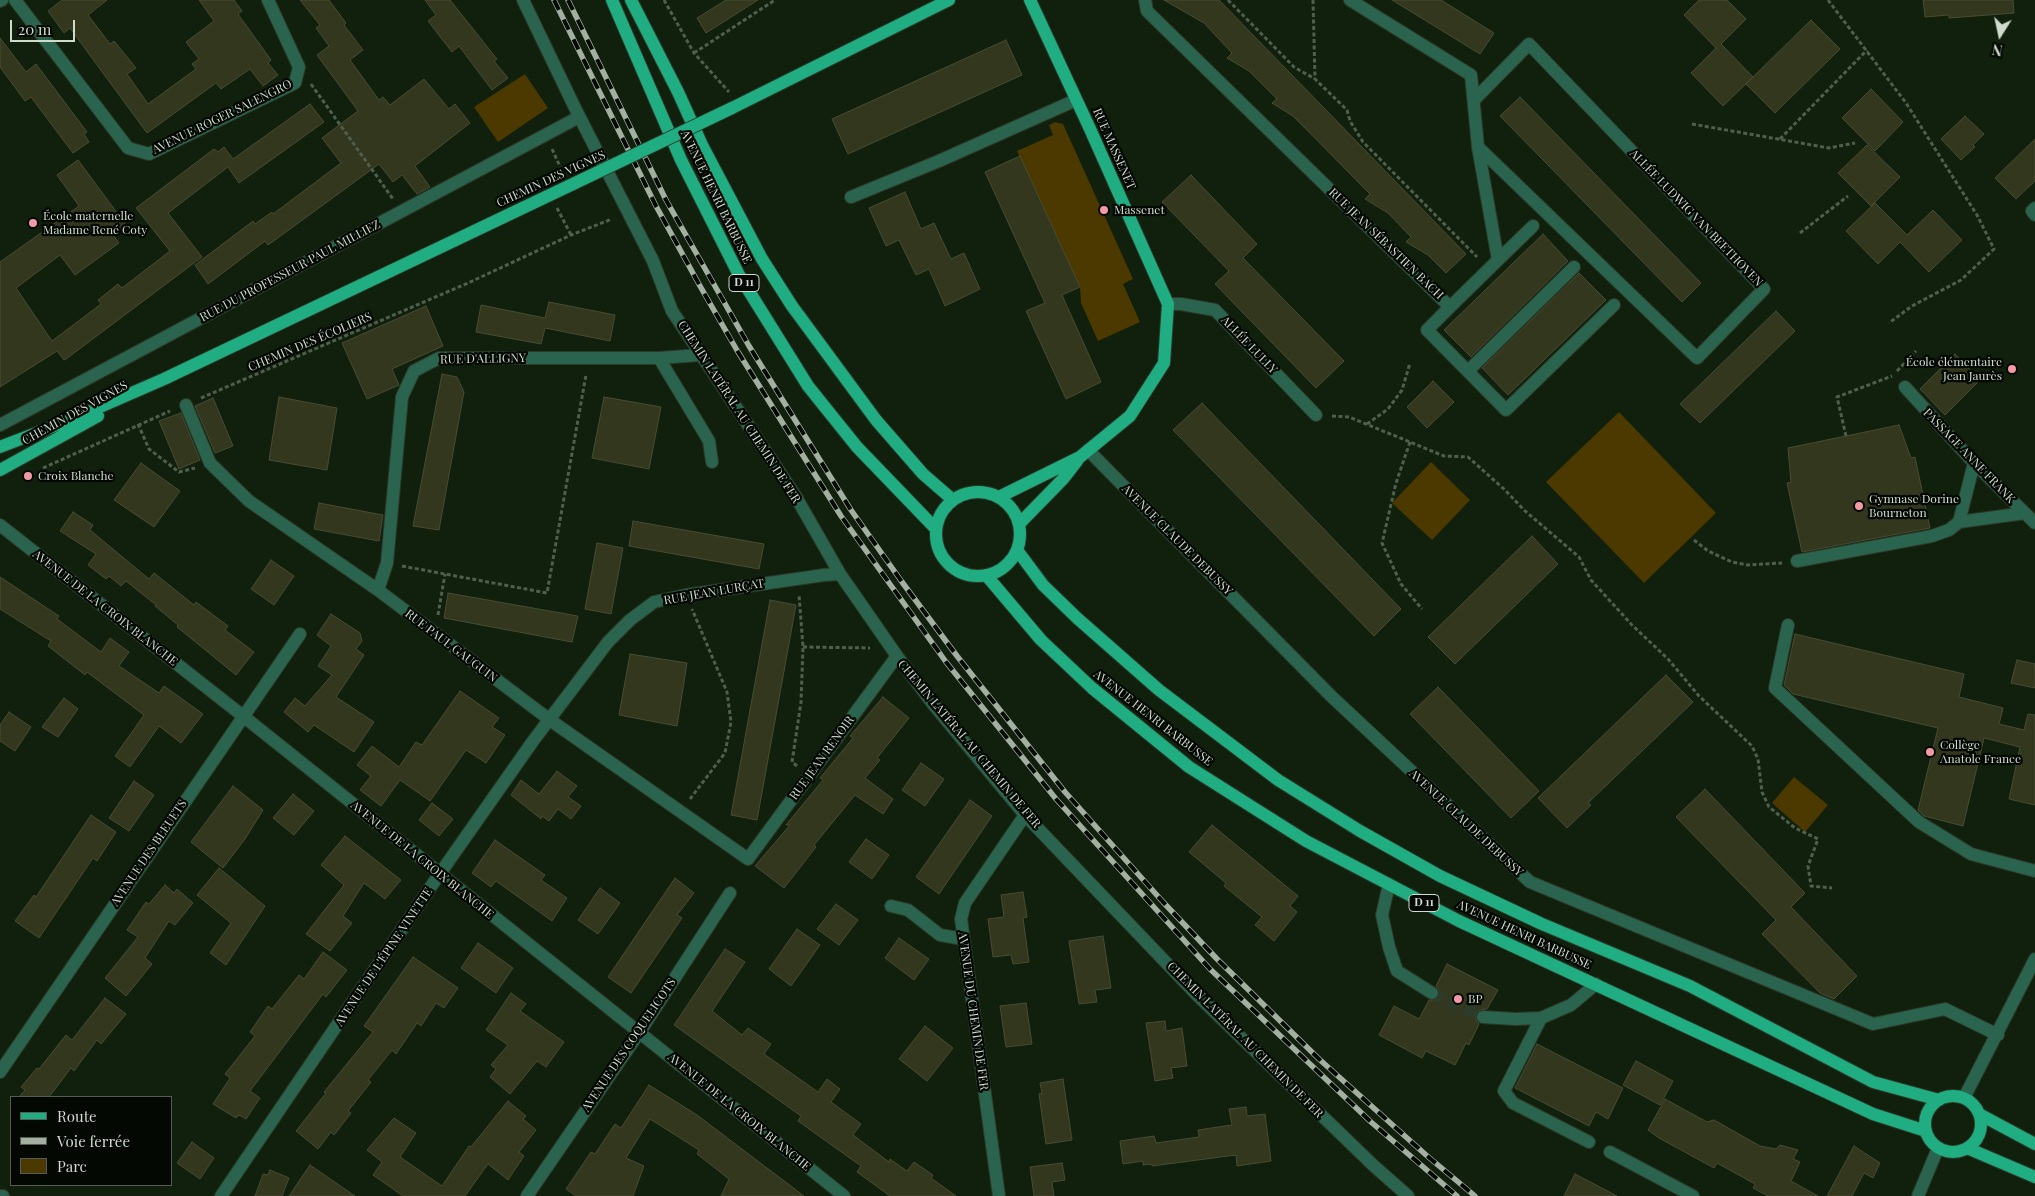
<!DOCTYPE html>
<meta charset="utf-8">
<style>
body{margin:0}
#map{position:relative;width:2035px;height:1196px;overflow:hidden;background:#10200d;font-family:"Playfair Display",serif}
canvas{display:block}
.legend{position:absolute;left:10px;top:1096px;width:162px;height:90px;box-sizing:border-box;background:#030803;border:1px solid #555c54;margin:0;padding:6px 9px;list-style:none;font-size:15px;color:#d0dbce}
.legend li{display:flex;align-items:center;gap:10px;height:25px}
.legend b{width:25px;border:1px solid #555c54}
.north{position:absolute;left:1975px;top:10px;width:50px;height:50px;-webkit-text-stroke:4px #030803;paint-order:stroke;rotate:190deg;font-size:14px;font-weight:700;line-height:20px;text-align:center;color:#d0dbce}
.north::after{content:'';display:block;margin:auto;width:18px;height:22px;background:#d0dbce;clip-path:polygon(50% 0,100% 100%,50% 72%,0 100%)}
.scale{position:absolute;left:10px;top:20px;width:65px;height:22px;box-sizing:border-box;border:2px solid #d0dbce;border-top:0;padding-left:6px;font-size:15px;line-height:18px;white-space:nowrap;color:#d0dbce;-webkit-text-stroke:4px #030803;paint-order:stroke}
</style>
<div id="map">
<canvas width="2035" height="1196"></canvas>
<ul class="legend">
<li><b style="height:6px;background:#1fad81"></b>Route</li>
<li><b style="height:6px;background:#a3afa1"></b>Voie ferrée</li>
<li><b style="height:14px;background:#4b3900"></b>Parc</li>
</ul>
<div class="north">N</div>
<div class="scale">20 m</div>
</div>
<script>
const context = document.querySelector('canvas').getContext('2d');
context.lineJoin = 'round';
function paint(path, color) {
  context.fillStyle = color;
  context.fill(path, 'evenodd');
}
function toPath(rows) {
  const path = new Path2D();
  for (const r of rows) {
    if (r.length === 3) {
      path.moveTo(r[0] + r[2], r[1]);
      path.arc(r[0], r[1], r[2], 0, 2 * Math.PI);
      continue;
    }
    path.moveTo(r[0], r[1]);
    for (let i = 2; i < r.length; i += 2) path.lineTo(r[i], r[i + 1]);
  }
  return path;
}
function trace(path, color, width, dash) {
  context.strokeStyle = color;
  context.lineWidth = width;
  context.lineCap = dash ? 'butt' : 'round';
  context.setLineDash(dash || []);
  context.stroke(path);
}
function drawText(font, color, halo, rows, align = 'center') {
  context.font = font + ' "Playfair Display",serif';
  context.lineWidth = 4.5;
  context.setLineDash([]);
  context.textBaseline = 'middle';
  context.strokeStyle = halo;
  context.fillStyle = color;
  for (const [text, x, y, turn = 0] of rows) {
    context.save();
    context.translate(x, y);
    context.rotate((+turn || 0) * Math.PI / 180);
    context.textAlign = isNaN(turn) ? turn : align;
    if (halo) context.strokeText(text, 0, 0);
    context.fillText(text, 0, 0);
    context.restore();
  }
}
paint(toPath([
 [525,74,548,108,498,142,474,107],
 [1055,122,1063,124,1133,279,1123,284,1140,322,1098,341,1081,303,1080,287,1017,151,1053,135,1049,125],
 [1619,412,1716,513,1644,583,1546,482],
 [1431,462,1470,500,1432,540,1392,503],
 [1794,777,1828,805,1805,832,1772,803]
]), '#4b3900');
const building = toPath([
 [62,0,107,0,88,15,110,44,114,41,136,68,127,74,148,104,196,69,192,64,199,59,186,42,214,21,199,0,234,0,242,11,238,14,271,60,268,63,278,75,263,86,250,69,221,89,216,83,147,133,70,28,64,33,48,11,62,0],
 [300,0,329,0,346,23,344,25,363,50,350,60,379,100,383,97,390,105,424,79,449,109,455,104,470,123,415,166,430,187,417,194,402,175,393,182,379,164,286,232,268,245,265,241,208,284,195,265,253,221,255,224,272,212,273,214,341,163,322,138,358,111,317,55,329,46,316,28,320,25,300,0],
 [425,0,450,0,497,59,494,61,508,78,492,90,459,46,452,52,428,21,436,15,425,0],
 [726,0,758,0,706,33,697,18,726,0],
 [1164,0,1219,0,1466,254,1446,273,1428,255,1406,242,1411,237,1388,213,1365,199,1370,194,1293,116,1272,103,1277,99,1249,71,1227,58,1232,53,1204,23,1164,0],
 [1392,0,1441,0,1494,33,1480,54,1392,0],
 [1699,0,1727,0,1746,19,1721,44,1753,77,1723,106,1691,73,1716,48,1684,15,1699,0],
 [1923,0,2013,0,2014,13,1949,18,1949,15,1925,17,1923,0],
 [1811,20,1840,49,1775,113,1746,84,1811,20],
 [0,38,26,72,36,64,87,132,84,134,89,142,73,153,31,97,25,101,0,67,0,38],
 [1006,40,1022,75,848,154,832,119,1006,40],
 [1871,89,1903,122,1875,151,1842,118,1871,89],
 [1520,97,1701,283,1682,302,1500,116,1520,97],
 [310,104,324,122,239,183,228,167,168,213,202,257,66,359,64,360,57,351,0,387,0,262,79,206,57,175,78,160,126,225,113,235,119,243,75,275,60,255,16,288,52,341,101,304,98,300,118,284,122,288,170,251,136,208,214,149,218,152,224,147,233,159,310,104],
 [1965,116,1984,134,1973,145,1975,147,1961,160,1941,139,1965,116],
 [2035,139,2035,181,2016,199,1995,178,2035,139],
 [1867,145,1900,177,1871,206,1838,173,1867,145],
 [1020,156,1080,287,1062,295,1101,382,1066,399,1026,311,1045,303,985,172,1020,156],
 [1191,175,1257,244,1243,258,1344,361,1316,388,1215,284,1229,271,1162,202,1191,175],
 [905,192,921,229,934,223,951,259,964,253,980,289,945,306,929,269,916,275,899,240,886,246,869,208,905,192],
 [1875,203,1907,235,1933,210,1962,240,1929,272,1900,242,1878,264,1846,231,1875,203],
 [1543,234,1568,261,1471,357,1444,330,1543,234],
 [1579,273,1606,300,1508,395,1482,368,1579,273],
 [549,302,615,315,610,341,545,328,541,344,476,332,481,305,545,318,549,302],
 [426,306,443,346,392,369,399,385,367,399,342,343,426,306],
 [1776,311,1795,331,1700,423,1680,404,1776,311],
 [1955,354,1980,380,1945,415,1920,389,1955,354],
 [442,374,457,377,464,392,439,530,413,526,442,374],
 [1433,381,1454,402,1427,428,1407,407,1433,381],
 [279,397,337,408,327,470,269,460,279,397],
 [604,397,661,407,649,469,592,458,604,397],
 [213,398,233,446,215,453,195,406,213,398],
 [1202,403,1401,609,1374,636,1173,430,1202,403],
 [181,413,200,460,179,469,159,421,181,413],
 [1899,425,1911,458,1915,457,1930,528,1802,552,1787,483,1791,482,1788,448,1899,425],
 [141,463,180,491,154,527,114,500,141,463],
 [319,503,383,515,379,541,314,529,319,503],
 [73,512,93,525,90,530,149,579,154,573,194,605,196,602,228,626,225,630,254,652,236,675,177,627,178,625,155,606,156,605,126,581,121,586,109,576,106,579,88,565,96,554,60,531,73,512],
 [633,521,764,544,759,569,629,546,633,521],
 [1532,536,1558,564,1455,664,1428,637,1532,536],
 [597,543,623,548,611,614,585,609,597,543],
 [271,560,294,576,274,605,251,589,271,560],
 [0,577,59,616,57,619,101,652,110,638,129,652,119,666,159,693,164,686,203,714,181,743,159,726,130,767,115,756,144,715,87,672,85,675,48,646,51,641,0,609,0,577],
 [448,593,578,616,572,642,444,618,448,593],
 [770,600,796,605,757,820,731,815,770,600],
 [331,614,360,633,362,641,356,649,364,655,336,697,374,722,354,752,314,725,308,732,284,712,295,698,305,706,332,675,318,666,331,646,317,635,331,614],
 [1795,634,1964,674,1959,697,2003,708,1999,724,2024,730,2028,714,2035,715,2035,805,2009,799,2020,747,1984,738,1963,826,1924,816,1918,810,1938,728,1793,694,1784,685,1795,634],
 [630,654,687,663,677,726,619,715,630,654],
 [2017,660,2035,664,2035,688,2011,683,2017,660],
 [1666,675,1693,702,1588,803,1591,805,1567,828,1538,798,1666,675],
 [1438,687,1539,791,1511,818,1410,714,1438,687],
 [460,691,499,718,492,727,505,735,486,763,466,750,430,801,400,780,381,806,360,790,371,776,357,765,372,746,399,767,416,742,422,745,460,691],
 [883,697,909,718,877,758,880,760,865,778,893,799,883,814,855,795,814,845,816,847,784,888,755,866,790,825,786,825,823,780,820,778,853,738,850,736,883,697],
 [64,698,78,709,58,737,42,727,64,698],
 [9,712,31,727,15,751,0,741,0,725,9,712],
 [921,763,944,779,925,806,902,790,921,763],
 [557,771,577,786,568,797,581,806,571,819,558,809,549,821,542,816,541,819,511,795,521,780,539,794,557,771],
 [134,781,154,795,129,831,109,818,134,781],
 [233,786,263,810,245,839,223,868,191,842,233,786],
 [1705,789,1805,893,1791,907,1857,976,1834,999,1820,993,1762,934,1776,920,1676,817,1705,789],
 [293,794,314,811,294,835,273,818,293,794],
 [970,800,992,816,939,894,916,877,970,800],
 [432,803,453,819,439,836,419,820,432,803],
 [91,815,116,832,97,861,93,858,39,938,15,921,34,895,36,897,91,815],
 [1212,825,1298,896,1290,906,1297,912,1274,941,1255,925,1262,917,1224,886,1226,883,1189,852,1212,825],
 [345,836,401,880,385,899,364,883,343,916,352,923,330,951,306,934,344,885,321,865,345,836],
 [866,839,889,855,872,879,849,862,866,839],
 [495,840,545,875,541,880,567,898,552,921,496,881,491,887,472,873,495,840],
 [219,868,265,906,226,965,210,953,231,923,197,895,219,868],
 [675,878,694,893,677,915,682,918,631,993,608,977,675,878],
 [165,885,174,893,177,889,193,903,175,925,169,921,145,958,152,964,126,996,105,978,138,937,127,930,146,902,149,904,165,885],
 [600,888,620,903,598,934,578,920,600,888],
 [1023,892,1027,917,1023,918,1029,962,1013,964,1011,955,993,957,988,919,1004,917,1001,895,1023,892],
 [836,904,858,920,839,945,817,929,836,904],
 [797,929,820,945,791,986,769,969,797,929],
 [1103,936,1111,988,1095,990,1097,1002,1079,1004,1069,941,1103,936],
 [899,938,929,959,914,980,885,958,899,938],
 [478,943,513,968,496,993,461,968,478,943],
 [725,949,745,962,712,1011,742,1035,748,1028,771,1044,764,1054,818,1092,827,1079,840,1089,831,1102,861,1124,853,1135,889,1162,890,1159,907,1171,914,1162,933,1175,931,1178,956,1196,890,1196,857,1172,861,1166,798,1121,801,1116,674,1025,725,949],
 [323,952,347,970,326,997,323,994,250,1091,260,1098,246,1119,239,1115,236,1118,213,1104,230,1078,225,1074,255,1036,250,1032,268,1006,272,1009,299,975,304,979,323,952],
 [413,957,458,988,444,1008,436,1003,421,1026,417,1023,396,1054,392,1050,368,1080,371,1082,348,1111,351,1113,334,1135,331,1132,318,1149,296,1131,326,1093,324,1092,373,1032,364,1026,413,957],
 [1447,964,1498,990,1487,1009,1480,1010,1476,1013,1476,1020,1479,1024,1469,1045,1466,1043,1455,1065,1426,1051,1422,1058,1379,1035,1394,1006,1419,1019,1429,1000,1435,1000,1439,997,1439,990,1436,986,1447,964],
 [511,993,526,1004,520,1011,564,1042,546,1067,537,1061,510,1094,490,1077,496,1069,491,1065,508,1045,486,1030,511,993],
 [105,998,126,1014,101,1044,97,1040,74,1071,71,1068,49,1097,19,1097,25,1090,21,1087,37,1068,39,1069,66,1035,72,1040,105,998],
 [1026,1003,1032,1044,1006,1047,1000,1006,1026,1003],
 [1165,1021,1166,1031,1182,1028,1187,1066,1171,1068,1173,1078,1155,1081,1146,1023,1165,1021],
 [925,1026,953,1048,927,1081,899,1059,925,1026],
 [1537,1044,1623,1088,1608,1119,1596,1112,1589,1126,1515,1088,1537,1044],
 [1636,1061,1673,1081,1660,1105,1623,1085,1636,1061],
 [1063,1079,1072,1140,1046,1144,1039,1094,1042,1093,1040,1083,1063,1079],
 [649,1085,697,1115,804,1196,721,1196,729,1179,697,1154,699,1150,650,1119,626,1158,644,1166,633,1196,576,1196,566,1189,591,1152,595,1154,615,1124,621,1128,649,1085],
 [1665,1099,1707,1122,1714,1120,1760,1146,1776,1149,1780,1145,1798,1150,1793,1159,1800,1162,1791,1181,1818,1196,1768,1196,1753,1188,1755,1184,1717,1163,1714,1168,1659,1138,1648,1130,1665,1099],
 [508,1101,526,1116,523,1119,536,1130,519,1152,524,1156,508,1180,488,1164,465,1196,403,1196,373,1175,382,1162,367,1150,394,1118,416,1133,400,1157,442,1186,469,1146,471,1147,508,1101],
 [1246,1107,1247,1116,1265,1114,1271,1161,1237,1166,1236,1155,1152,1166,1152,1164,1143,1165,1143,1161,1123,1164,1120,1141,1154,1136,1156,1143,1199,1137,1198,1130,1232,1125,1229,1109,1246,1107],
 [192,1142,214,1158,200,1179,177,1163,192,1142],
 [1854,1146,1880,1163,1873,1178,1864,1173,1852,1196,1827,1196,1854,1146],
 [1062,1163,1065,1180,1052,1182,1054,1196,1034,1196,1030,1167,1062,1163],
 [310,1165,355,1196,289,1196,310,1165],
 [270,1170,289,1178,282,1196,255,1196,263,1174,268,1175,270,1170],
 [1575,1174,1617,1196,1564,1196,1575,1174]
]);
paint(building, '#33371d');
trace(building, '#484c32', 1);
trace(toPath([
 [1432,993,1483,1017]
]), '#2d3c2a', 12, [12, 6]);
const minor = toPath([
 [15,0,128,148,149,154,295,83,299,67,268,0],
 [523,0,577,112,653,261,672,311,796,497,840,574,897,656,933,704,1025,815,1198,996,1374,1166,1408,1196],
 [1145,0,1147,11,1450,307,1498,260,1478,147,1471,75,1350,0],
 [0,1,2,0],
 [1474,100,1529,44,1764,289,1697,358,1478,147],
 [851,197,939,161,1076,100],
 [2035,208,2032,211,2035,215],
 [1498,260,1533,226],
 [1168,304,1181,304,1215,310,1316,415],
 [1450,307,1427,330,1506,410,1614,305],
 [659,358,709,441,712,462],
 [1468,371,1574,267],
 [1905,387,1974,463,2035,523],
 [186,405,210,463,249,501,378,590,550,720,748,859,897,656],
 [0,425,579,117],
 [1088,450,1331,696,1530,882,1873,1024,1945,1009,1998,1035],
 [1974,463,1959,522,2025,513],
 [0,525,243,716,844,1196],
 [1797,561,1932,536,1949,530,1959,522],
 [378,590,387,563,402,397,414,371,439,358,659,358,700,355],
 [1788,625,1775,688,1919,822,1971,854,2035,871],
 [1389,884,1382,915,1389,947,1397,971,1432,993],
 [891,906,908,910,940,935,963,939],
 [1483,1017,1515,1019,1541,1018,1571,1005,1596,984],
 [1541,1018,1504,1091,1513,1103,1589,1142],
 [0,1072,300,634],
 [1964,1098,2035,959],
 [1610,1152,1693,1196],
 [0,1196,3,1196],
 [221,1196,434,882,533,741,608,642,630,620,654,602,686,595,824,575,840,574],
 [527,1196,645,1024,730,893],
 [999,1196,961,919,965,903,1025,815],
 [1918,1196,1938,1148]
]);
const major = toPath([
 [612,0,681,160,739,275,808,386,857,447,936,529],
 [631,0,678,92,702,145,762,259,792,306,876,420,923,474,953,500],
 [732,108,949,0],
 [0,447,70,420,164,379,573,184],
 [0,470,98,416],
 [978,534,42],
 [999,497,1080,457,1130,416,1164,363,1168,304,1090,129,1030,0],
 [1019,524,1063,479,1077,461],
 [1017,550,1043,585,1077,618,1159,690,1278,780,1360,831,1440,876,1542,924,1690,986,1873,1082,1939,1100],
 [986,575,1041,640,1092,688,1189,767,1306,841,1459,921,1873,1114,1926,1131],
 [1953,1124,28],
 [1979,1114,2035,1144],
 [1967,1148,2035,1177]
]);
trace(minor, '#2b3a28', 14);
trace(major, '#2b3a28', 14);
trace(toPath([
 [664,0,694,53,729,92],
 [1228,0,1294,67,1315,79],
 [1313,0,1315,79,1347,110,1350,121,1363,142,1477,257],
 [1828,0,1906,103,1977,215,1994,249,1961,280,1912,306,1889,323],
 [694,53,775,0],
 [311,84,393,199],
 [1692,124,1829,148,1855,143],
 [1780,139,1867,50],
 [552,149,562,171],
 [557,208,571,235],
 [1800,233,1848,196],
 [1897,371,1916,351],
 [201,398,468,283,571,235,612,219],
 [1332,416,1349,417,1444,456,1468,457,1505,490,1524,510,1579,557,1591,580,1632,625,1668,659,1699,696,1752,746,1758,759,1762,792,1769,807,1795,828,1818,839,1808,866,1811,886,1832,888],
 [138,424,149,449,179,472,195,468],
 [1367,424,1388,409,1402,390,1410,363],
 [1846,436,1837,397,1892,376],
 [1410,442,1396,483,1382,543,1401,584,1422,609],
 [43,468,170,411],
 [1694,540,1708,551,1732,562,1747,565,1782,563],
 [402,566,547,593,586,375],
 [438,615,445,574],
 [803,647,870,648],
 [797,766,792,762,801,702,803,647,799,595],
 [690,799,725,753,731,722,727,692,692,609]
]), '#505e4d', 3, [4, 2.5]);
trace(minor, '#2b644e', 12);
trace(major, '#1fad81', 12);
const rail = toPath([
 [554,0,656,206,700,286,738,352,841,516,946,662,1056,799,1210,969,1371,1122,1457,1196],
 [568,0,666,200,749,346,851,510,902,582,957,656,1065,792,1163,902,1217,959,1319,1059,1426,1155,1475,1196]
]);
trace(rail, '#a3afa1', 5.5);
trace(rail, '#030803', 4, [11]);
const majorBridge = toPath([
 [573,184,732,108]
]);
trace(majorBridge, '#2b3a28', 14, []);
trace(majorBridge, '#1fad81', 12);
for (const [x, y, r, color] of [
 [1104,210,5,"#f49aa4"],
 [33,223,5,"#f49aa4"],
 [2012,369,5,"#f49aa4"],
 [28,476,5,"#f49aa4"],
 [1859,506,5,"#f49aa4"],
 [1930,752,5,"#f49aa4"],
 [1458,999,5,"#f49aa4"]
]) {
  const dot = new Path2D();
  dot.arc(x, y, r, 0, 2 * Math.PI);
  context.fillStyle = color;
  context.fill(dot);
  trace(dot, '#030803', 2);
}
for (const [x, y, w] of [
 [744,283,30],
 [1424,903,30]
]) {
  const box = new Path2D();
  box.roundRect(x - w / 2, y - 8.5, w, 17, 4);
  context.fillStyle = '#030803';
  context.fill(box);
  trace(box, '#d0dbce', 1);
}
drawText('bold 11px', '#d0dbce', null, [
 ["D 11",744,283],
 ["D 11",1424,903]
]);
drawText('12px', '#d0dbce', '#030803', [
 ["AVENUE ROGER SALENGRO",222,117,-26],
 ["RUE MASSENET",1114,149,66],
 ["CHEMIN DES VIGNES",551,179,-25],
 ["AVENUE HENRI BARBUSSE",716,197,64],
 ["ALLÉE LUDWIG VAN BEETHOVEN",1696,218,46],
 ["RUE JEAN SÉBASTIEN BACH",1386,244,44],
 ["RUE DU PROFESSEUR PAUL MILLIEZ",290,271,-28],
 ["CHEMIN DES ÉCOLIERS",310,342,-23],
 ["ALLÉE LULLY",1249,345,46],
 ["RUE D'ALLIGNY",483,359,-1],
 ["CHEMIN LATÉRAL AU CHEMIN DE FER",739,412,57],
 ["CHEMIN DES VIGNES",75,413,-29],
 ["PASSAGE ANNE FRANK",1969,456,46],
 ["AVENUE CLAUDE DEBUSSY",1177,540,45],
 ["RUE JEAN LURÇAT",714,592,-10],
 ["AVENUE DE LA CROIX BLANCHE",105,608,38],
 ["RUE PAUL GAUGUIN",451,646,37],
 ["AVENUE HENRI BARBUSSE",1153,718,38],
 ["CHEMIN LATÉRAL AU CHEMIN DE FER",969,744,50],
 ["RUE JEAN RENOIR",822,758,-54],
 ["AVENUE CLAUDE DEBUSSY",1466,823,43],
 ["AVENUE DES BLEUETS",149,853,-56],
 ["AVENUE DE LA CROIX BLANCHE",422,860,39],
 ["AVENUE HENRI BARBUSSE",1524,935,25],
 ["AVENUE DE L'ÉPINE VINETTE",384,957,-56],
 ["AVENUE DU CHEMIN DE FER",973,1011,82],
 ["CHEMIN LATÉRAL AU CHEMIN DE FER",1245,1040,45],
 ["AVENUE DES COQUELICOTS",629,1045,-56],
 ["AVENUE DE LA CROIX BLANCHE",739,1112,39]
]);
drawText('12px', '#d0dbce', '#030803', [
 ["Massenet",1114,210],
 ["École maternelle",43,216],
 ["Madame René Coty",43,230],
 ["École élémentaire",2002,362,"right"],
 ["Jean Jaurès",2002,376,"right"],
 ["Croix Blanche",38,476],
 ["Gymnase Dorine",1869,499],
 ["Bourneton",1869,513],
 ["Collège",1940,745],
 ["Anatole France",1940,759],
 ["BP",1468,999]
], 'left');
</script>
